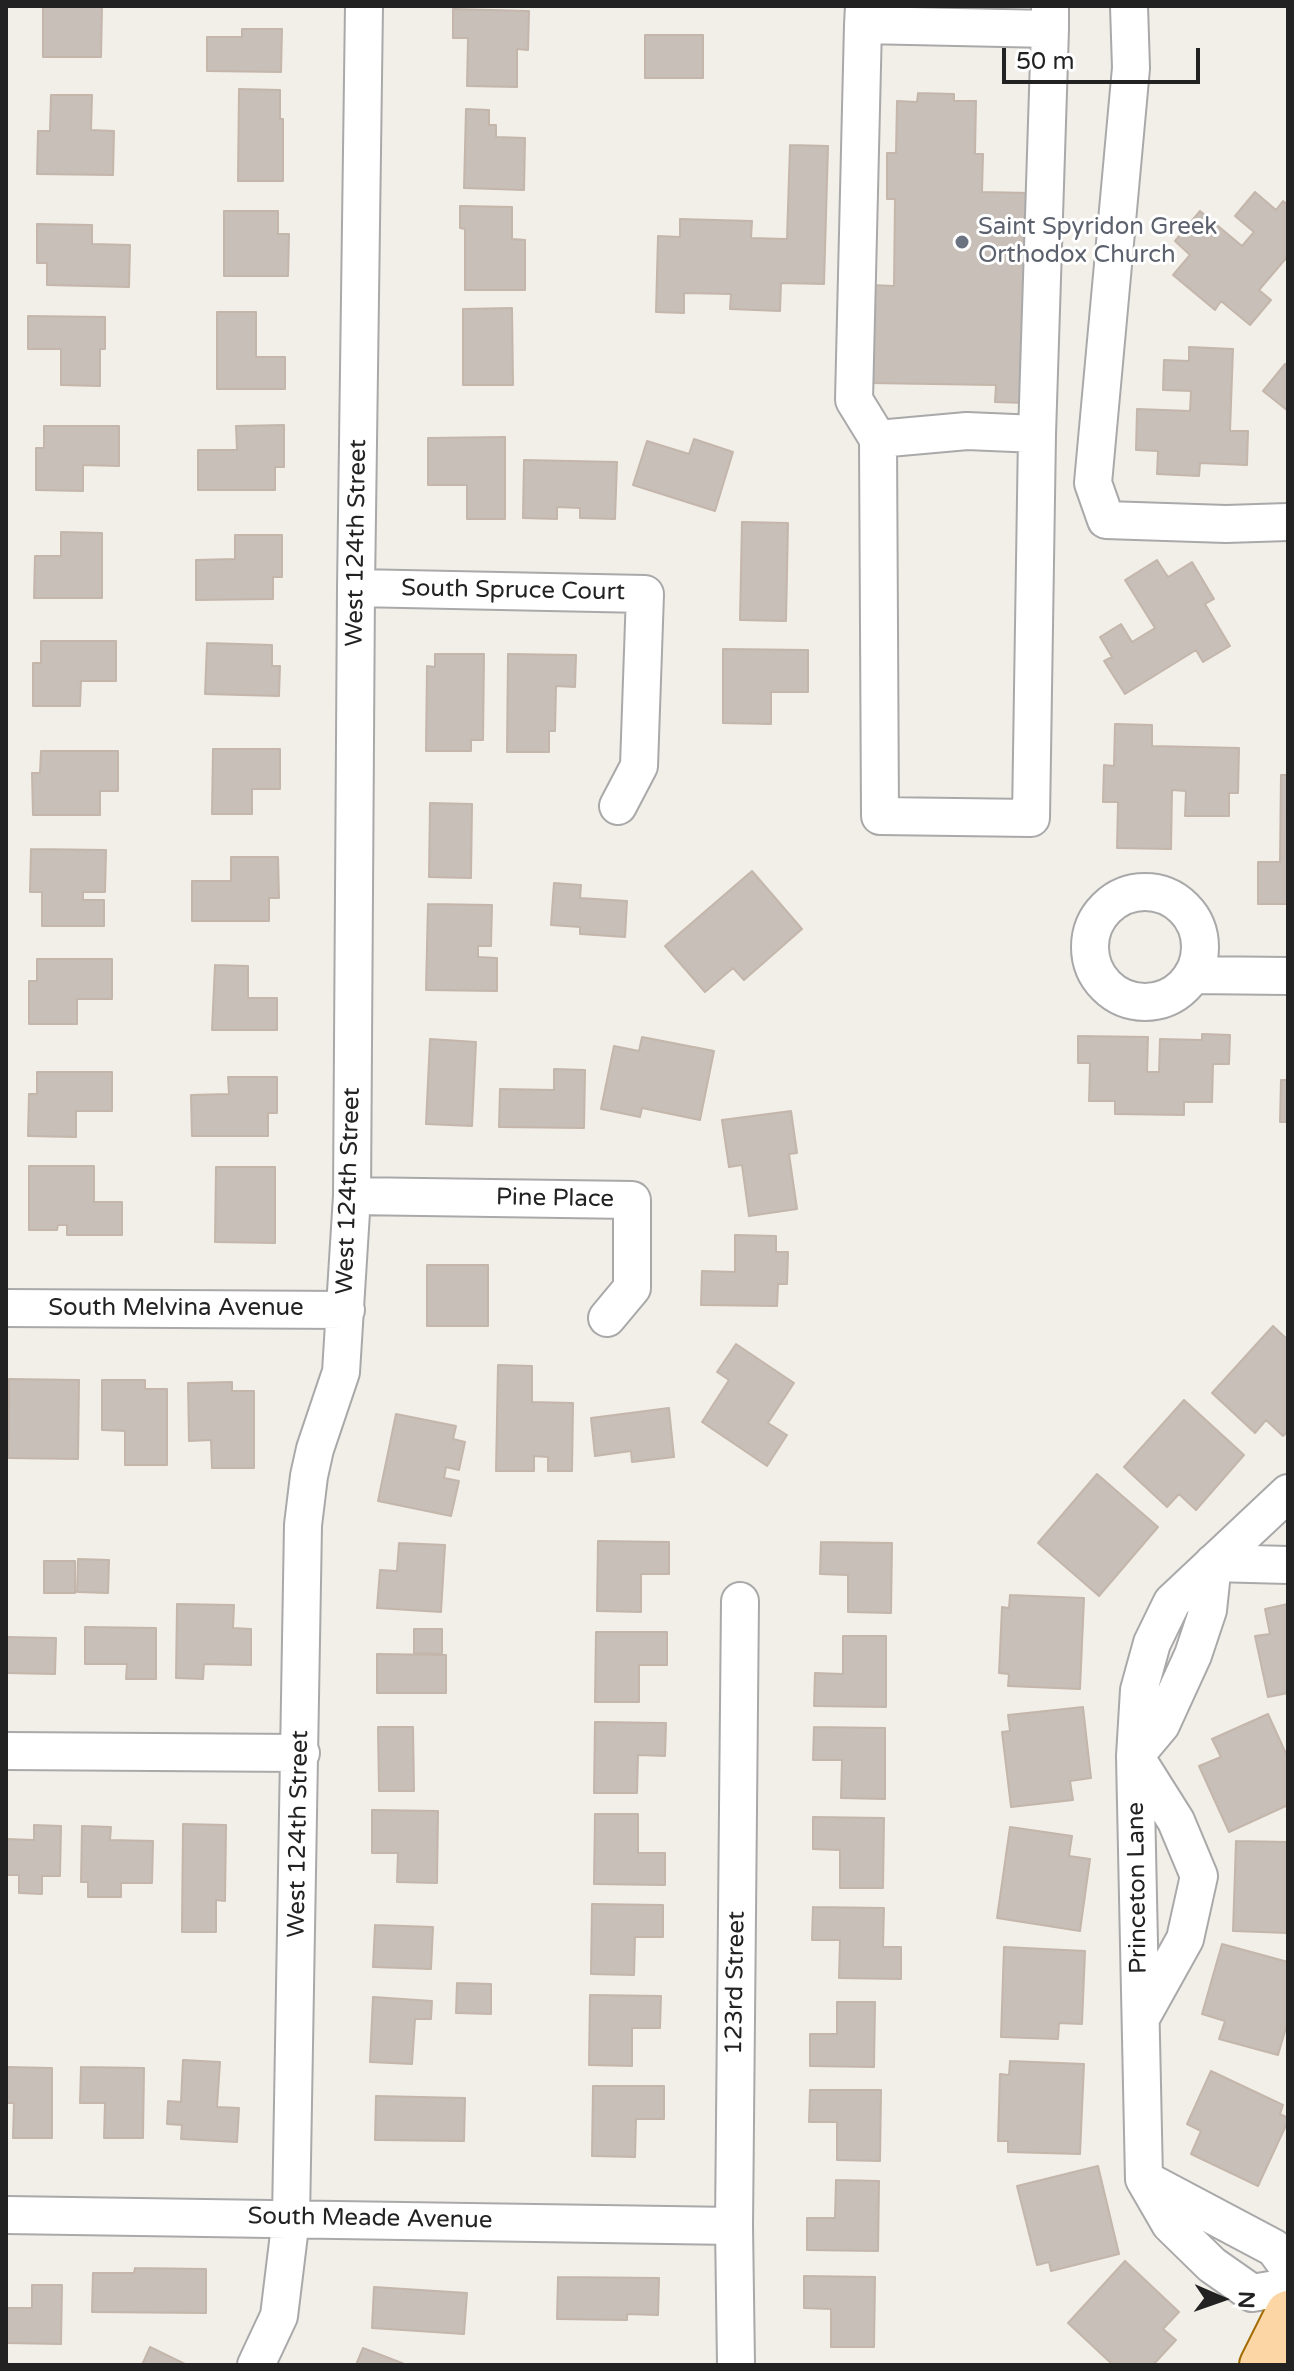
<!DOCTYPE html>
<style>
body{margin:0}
#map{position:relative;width:1294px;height:2371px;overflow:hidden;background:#f2efe9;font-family:"Varela Round",sans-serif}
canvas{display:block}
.frame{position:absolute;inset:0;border:8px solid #222;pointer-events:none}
.north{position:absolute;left:1182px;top:2259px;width:80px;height:80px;-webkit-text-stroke:6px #fff;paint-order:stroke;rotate:92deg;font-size:22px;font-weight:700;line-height:32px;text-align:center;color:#222}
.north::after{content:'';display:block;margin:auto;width:28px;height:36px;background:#222;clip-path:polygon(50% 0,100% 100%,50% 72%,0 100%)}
.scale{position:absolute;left:1002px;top:48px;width:198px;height:36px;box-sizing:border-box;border:4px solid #222;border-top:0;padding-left:10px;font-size:24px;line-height:28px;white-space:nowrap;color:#222;-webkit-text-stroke:6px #fff;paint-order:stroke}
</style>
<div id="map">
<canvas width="1294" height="2371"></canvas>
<div class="frame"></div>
<div class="north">N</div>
<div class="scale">50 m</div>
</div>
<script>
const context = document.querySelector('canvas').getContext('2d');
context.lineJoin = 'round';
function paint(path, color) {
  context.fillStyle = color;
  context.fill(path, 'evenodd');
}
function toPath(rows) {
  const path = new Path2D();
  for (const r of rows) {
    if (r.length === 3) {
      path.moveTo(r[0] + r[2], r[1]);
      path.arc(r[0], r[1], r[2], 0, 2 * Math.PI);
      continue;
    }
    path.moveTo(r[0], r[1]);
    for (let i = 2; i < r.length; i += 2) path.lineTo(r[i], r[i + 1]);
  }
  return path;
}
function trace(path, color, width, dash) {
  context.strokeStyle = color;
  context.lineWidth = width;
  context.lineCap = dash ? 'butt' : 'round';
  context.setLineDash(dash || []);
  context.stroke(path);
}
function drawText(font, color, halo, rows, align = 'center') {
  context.font = font + ' "Varela Round",sans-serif';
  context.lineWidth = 6;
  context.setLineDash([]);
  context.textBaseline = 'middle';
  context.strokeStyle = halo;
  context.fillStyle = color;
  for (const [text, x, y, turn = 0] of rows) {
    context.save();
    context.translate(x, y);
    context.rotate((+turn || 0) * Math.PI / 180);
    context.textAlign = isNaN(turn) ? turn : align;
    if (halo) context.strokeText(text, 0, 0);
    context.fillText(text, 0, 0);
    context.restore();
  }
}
const building = toPath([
 [43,6,102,6,101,57,43,57,43,6],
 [453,9,529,11,528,50,517,49,517,87,467,86,468,38,453,38,453,9],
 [242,29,282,29,281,72,207,71,207,37,242,37,242,29],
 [645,35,703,35,703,78,645,78,645,35],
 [239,89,280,90,280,119,283,119,283,181,238,181,239,89],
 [918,93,954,94,954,101,976,101,975,154,983,154,982,192,1030,193,1026,403,995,402,996,385,869,383,871,285,894,286,895,199,887,199,887,153,896,153,897,101,917,102,918,93],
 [51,95,92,95,91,130,114,131,113,175,37,174,38,131,50,131,51,95],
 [466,109,489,110,489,125,496,125,496,137,525,138,524,190,464,188,466,109],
 [790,145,828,146,824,284,781,283,780,311,730,309,731,294,684,293,684,313,656,312,658,236,680,237,680,219,752,221,751,238,787,239,790,145],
 [1255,192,1276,210,1283,201,1288,205,1288,256,1259,290,1271,300,1250,325,1221,301,1215,310,1173,275,1190,255,1175,241,1200,211,1242,246,1254,232,1235,216,1255,192],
 [460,206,512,207,512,239,525,240,525,290,465,290,465,229,460,228,460,206],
 [224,211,278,211,278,234,289,234,288,276,224,276,224,211],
 [37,224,92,225,92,244,130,245,129,287,47,285,47,263,37,263,37,224],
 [512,308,513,385,463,385,463,309,512,308],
 [217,312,256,312,256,357,285,357,285,389,217,389,217,312],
 [28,316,105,317,105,349,100,349,100,386,61,385,61,349,28,349,28,316],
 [1189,347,1233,349,1230,431,1248,431,1247,465,1200,463,1199,476,1157,474,1158,451,1136,450,1137,409,1190,411,1191,391,1163,390,1164,360,1189,361,1189,347],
 [1285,364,1288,367,1288,411,1263,391,1285,364],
 [284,425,284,467,275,467,275,490,198,490,198,450,237,450,236,426,284,425],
 [44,426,119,426,119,466,83,465,83,491,36,490,36,448,44,448,44,426],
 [505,437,505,519,467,519,467,485,428,485,428,438,505,437],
 [694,439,733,452,715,511,633,485,647,441,689,454,694,439],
 [524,460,617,462,615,519,580,518,580,508,557,507,557,519,523,518,524,460],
 [742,522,788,523,786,621,740,620,742,522],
 [61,532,102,533,102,598,34,598,35,556,61,556,61,532],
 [235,535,282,535,282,577,273,577,273,599,196,600,196,560,235,559,235,535],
 [1157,560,1168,577,1192,562,1214,599,1205,604,1230,646,1203,662,1196,650,1125,694,1104,661,1112,657,1100,637,1121,624,1132,642,1155,628,1125,580,1157,560],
 [41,641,116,641,116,681,81,681,80,706,33,706,33,663,41,663,41,641],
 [207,643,272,645,272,666,280,666,279,696,205,694,207,643],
 [723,649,808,650,808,692,771,692,771,724,723,723,723,649],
 [435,654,484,654,483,740,471,740,471,751,426,751,427,666,435,667,435,654],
 [508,654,576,655,575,687,556,686,555,731,549,731,549,752,507,752,508,654],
 [1115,724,1152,725,1152,746,1239,748,1238,793,1229,793,1229,816,1185,816,1186,791,1172,790,1171,849,1117,848,1118,802,1103,802,1104,765,1114,766,1115,724],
 [213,749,280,749,280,789,252,789,252,814,212,814,213,749],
 [41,751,118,751,118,791,100,791,100,815,33,815,32,773,40,773,41,751],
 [1281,775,1288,775,1288,904,1258,904,1258,862,1280,862,1281,775],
 [430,803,472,804,471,878,429,877,430,803],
 [31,849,106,850,105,892,83,892,83,900,104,900,104,926,42,926,42,892,30,892,31,849],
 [231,857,278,857,279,898,269,898,269,921,192,921,192,881,231,881,231,857],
 [752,871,802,929,744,980,733,968,705,992,665,946,752,871],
 [554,883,581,885,580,898,627,901,625,937,580,934,580,927,551,925,554,883],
 [428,904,492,905,491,946,478,946,478,957,497,958,497,991,426,990,428,904],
 [37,959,112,959,112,999,77,999,77,1024,29,1024,29,981,37,981,37,959],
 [215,965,248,966,248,998,277,998,277,1030,212,1030,215,965],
 [1202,1034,1230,1035,1229,1064,1213,1064,1212,1102,1184,1102,1184,1115,1115,1114,1115,1101,1089,1101,1090,1063,1078,1063,1078,1036,1148,1037,1147,1072,1159,1072,1160,1039,1202,1040,1202,1034],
 [642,1037,714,1051,700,1120,642,1108,640,1117,601,1109,614,1046,639,1051,642,1037],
 [430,1039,476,1042,472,1126,426,1124,430,1039],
 [554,1069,585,1070,584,1128,499,1127,500,1089,554,1090,554,1069],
 [37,1072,112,1072,112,1111,76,1111,76,1137,28,1136,29,1094,37,1094,37,1072],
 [228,1077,277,1077,277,1113,268,1113,268,1136,192,1136,191,1095,229,1094,228,1077],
 [1281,1080,1288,1080,1288,1122,1280,1122,1281,1080],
 [791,1111,797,1153,789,1154,797,1209,749,1216,742,1165,729,1167,722,1120,791,1111],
 [29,1166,94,1166,94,1202,122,1202,122,1235,67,1235,67,1225,58,1225,57,1230,29,1230,29,1166],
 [216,1167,275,1167,275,1243,215,1242,216,1167],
 [735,1235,776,1236,776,1252,788,1252,787,1284,778,1284,777,1306,701,1305,702,1271,735,1272,735,1235],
 [427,1265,488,1265,488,1326,427,1326,427,1265],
 [1273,1326,1288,1340,1288,1431,1283,1436,1266,1420,1255,1433,1212,1393,1273,1326],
 [736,1344,794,1383,768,1423,787,1435,767,1466,702,1422,729,1380,717,1372,736,1344],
 [498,1365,532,1366,532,1402,573,1403,572,1471,548,1471,548,1457,534,1456,534,1471,496,1471,498,1365],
 [9,1379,79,1380,78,1459,8,1458,9,1379],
 [102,1380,145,1380,145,1389,167,1389,167,1465,125,1465,125,1431,102,1430,102,1380],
 [232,1382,232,1391,254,1391,254,1468,212,1468,211,1440,189,1441,188,1383,232,1382],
 [1184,1400,1244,1455,1196,1510,1179,1494,1167,1507,1124,1467,1184,1400],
 [669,1408,674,1457,632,1462,631,1451,595,1456,591,1418,669,1408],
 [396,1414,456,1426,453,1439,465,1442,459,1470,446,1467,444,1478,459,1481,451,1516,378,1501,396,1414],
 [1097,1474,1158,1527,1099,1596,1038,1543,1097,1474],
 [598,1541,669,1542,669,1574,641,1574,641,1612,597,1611,598,1541],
 [821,1542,892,1543,891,1613,848,1612,848,1575,820,1574,821,1542],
 [399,1543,445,1545,441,1612,377,1608,380,1570,397,1571,399,1543],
 [78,1559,109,1560,108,1593,77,1592,78,1559],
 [44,1561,75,1561,75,1593,44,1593,44,1561],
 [1010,1595,1084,1598,1080,1689,1008,1686,1009,1674,999,1673,1002,1607,1009,1608,1010,1595],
 [177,1604,234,1605,233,1628,251,1629,251,1665,204,1664,203,1679,176,1678,177,1604],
 [1288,1604,1288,1693,1268,1697,1255,1636,1270,1634,1265,1609,1288,1604],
 [85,1627,156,1628,156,1679,126,1679,127,1664,85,1664,85,1627],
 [414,1629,442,1629,442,1654,414,1653,414,1629],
 [596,1632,667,1632,667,1665,639,1665,639,1702,595,1702,596,1632],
 [843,1636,886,1636,886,1707,814,1706,815,1673,843,1674,843,1636],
 [6,1637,56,1638,55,1674,6,1673,6,1637],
 [377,1654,446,1655,446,1693,377,1693,377,1654],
 [1083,1707,1091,1778,1070,1781,1073,1800,1011,1807,1002,1732,1010,1731,1008,1715,1083,1707],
 [1268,1714,1288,1758,1288,1805,1229,1832,1199,1766,1221,1757,1212,1739,1268,1714],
 [595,1722,666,1723,665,1756,638,1755,637,1793,594,1793,595,1722],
 [378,1727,413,1727,414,1791,379,1791,378,1727],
 [814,1727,885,1728,885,1799,841,1798,842,1760,813,1760,814,1727],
 [372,1810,438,1811,437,1883,397,1882,398,1853,372,1853,372,1810],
 [595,1814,638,1814,638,1853,665,1853,665,1885,594,1884,595,1814],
 [813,1817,884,1818,883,1888,840,1888,840,1850,813,1849,813,1817],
 [183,1824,226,1825,225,1901,216,1900,216,1932,182,1932,183,1824],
 [34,1825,61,1826,60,1876,42,1876,42,1894,19,1893,19,1875,6,1875,6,1839,34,1840,34,1825],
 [82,1826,111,1827,110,1840,153,1841,152,1883,121,1883,121,1897,88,1897,88,1882,81,1882,82,1826],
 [1010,1827,1072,1836,1069,1856,1090,1859,1080,1931,997,1918,1010,1827],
 [1236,1841,1288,1842,1288,1933,1233,1931,1236,1841],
 [592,1904,663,1905,663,1937,635,1937,634,1975,591,1974,592,1904],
 [813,1907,884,1908,883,1947,901,1947,901,1979,839,1978,840,1940,812,1940,813,1907],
 [375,1925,433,1927,431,1969,373,1967,375,1925],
 [1222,1944,1288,1962,1288,2021,1278,2055,1219,2039,1225,2021,1202,2014,1222,1944],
 [1004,1947,1085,1951,1082,2024,1059,2023,1058,2039,1001,2037,1004,1947],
 [457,1983,491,1984,491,2014,456,2013,457,1983],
 [590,1995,661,1996,660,2028,632,2028,632,2066,589,2065,590,1995],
 [373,1997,432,2001,431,2019,415,2019,412,2064,370,2062,373,1997],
 [837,2002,875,2002,874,2067,810,2066,810,2034,837,2034,837,2002],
 [183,2060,220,2062,217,2107,239,2108,237,2142,181,2139,182,2125,167,2124,168,2101,181,2102,183,2060],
 [1010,2061,1084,2064,1080,2154,1008,2152,1008,2141,998,2141,1000,2074,1009,2075,1010,2061],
 [6,2067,52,2068,52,2138,13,2138,14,2103,6,2103,6,2067],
 [81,2067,144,2068,143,2138,104,2138,105,2103,80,2103,81,2067],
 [1211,2071,1283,2105,1280,2114,1288,2118,1288,2121,1258,2186,1191,2154,1201,2131,1187,2124,1211,2071],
 [593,2086,664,2086,664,2119,636,2119,635,2157,592,2156,593,2086],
 [810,2090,881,2090,880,2161,837,2160,837,2122,809,2122,810,2090],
 [376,2096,465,2098,464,2141,375,2140,376,2096],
 [1098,2166,1119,2254,1051,2271,1049,2262,1037,2265,1017,2186,1098,2166],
 [836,2180,879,2181,878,2251,807,2250,807,2218,835,2218,836,2180],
 [1125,2261,1179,2312,1163,2329,1176,2340,1153,2365,1113,2365,1068,2323,1125,2261],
 [135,2268,206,2269,206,2313,92,2312,93,2273,134,2273,135,2268],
 [804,2276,875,2277,874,2347,831,2347,831,2309,804,2308,804,2276],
 [558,2277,659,2278,658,2315,627,2314,627,2320,557,2319,558,2277],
 [32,2285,62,2285,61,2344,6,2343,6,2308,32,2308,32,2285],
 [374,2287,467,2293,464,2334,372,2328,374,2287],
 [150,2347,187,2365,142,2365,150,2347],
 [363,2348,407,2365,356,2365,363,2348]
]);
paint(building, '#c7bfb8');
trace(building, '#c4b6ab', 2);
const minor = toPath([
 [864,6,863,25,1050,29,1050,6],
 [1129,6,1131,68,1093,483,1106,520,1226,524,1288,522],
 [863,25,854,400,878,439,880,816,1031,818,1037,434],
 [878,439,967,431,1037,434,1050,29],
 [356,588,645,594,639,766,618,806],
 [1145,947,55],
 [1192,975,1288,976],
 [352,1196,632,1200,632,1288,607,1318],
 [6,1308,346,1310],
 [1288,1493,1172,1602,1152,1643,1139,1690,1135,1756,1144,2179,1170,2224,1212,2265,1252,2293,1288,2287],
 [6,1751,301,1753],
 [1141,2018,1185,1939,1199,1876,1176,1821,1135,1756,1161,1725,1193,1655,1208,1610,1213,1563,1288,1565],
 [1144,2179,1274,2248,1288,2267],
 [6,2215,734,2226],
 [256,2365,279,2316,291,2218,303,1525,309,1476,315,1449,341,1372,352,1196,356,588,364,6],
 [736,2365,734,2226,740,1601]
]);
const major = toPath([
 [1262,2365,1288,2313]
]);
trace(minor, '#a9a9a9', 40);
trace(major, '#a06b00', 48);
trace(minor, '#fff', 36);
trace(major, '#fcd6a4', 44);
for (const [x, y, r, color] of [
 [962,242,8,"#6b7280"]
]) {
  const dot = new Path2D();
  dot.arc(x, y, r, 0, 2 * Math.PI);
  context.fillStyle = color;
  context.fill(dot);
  trace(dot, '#fff', 3);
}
drawText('24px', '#5b616d', '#fff', [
 ["Saint Spyridon Greek",978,228],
 ["Orthodox Church",978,256]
], 'left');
drawText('24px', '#222', '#fff', [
 ["West 124th Street",357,543,-89],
 ["South Spruce Court",513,591,1],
 ["West 124th Street",349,1191,-88],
 ["Pine Place",555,1199,1],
 ["South Melvina Avenue",176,1309],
 ["West 124th Street",299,1834,-89],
 ["Princeton Lane",1138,1888,-91],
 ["123rd Street",736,1983,-89],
 ["South Meade Avenue",370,2219,1]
]);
</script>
